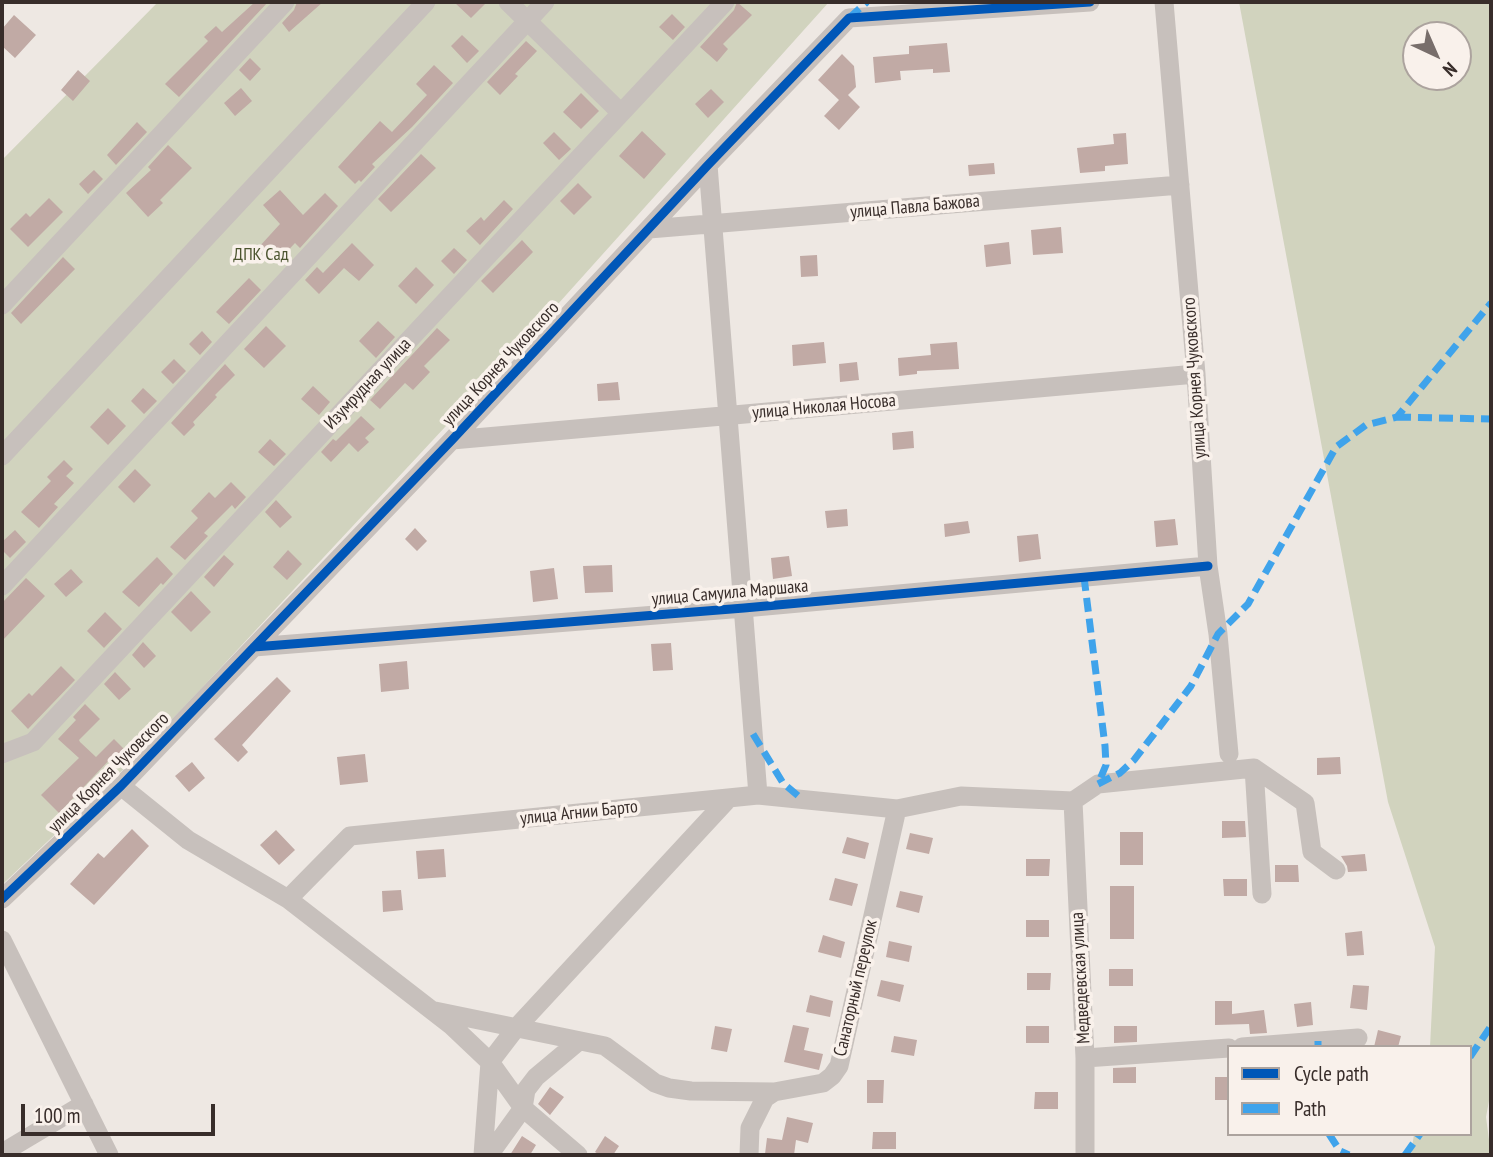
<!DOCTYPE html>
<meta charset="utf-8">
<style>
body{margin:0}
#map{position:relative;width:1493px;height:1157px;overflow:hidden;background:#eee8e3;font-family:"PT Sans Narrow",sans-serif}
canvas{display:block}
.frame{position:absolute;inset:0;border:4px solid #382d2a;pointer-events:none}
.legend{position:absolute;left:1227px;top:1045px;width:245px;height:91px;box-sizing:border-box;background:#f9f1eb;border:2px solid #aca39e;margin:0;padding:9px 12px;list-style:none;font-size:21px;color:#382d2a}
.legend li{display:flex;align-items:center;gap:14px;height:35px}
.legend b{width:35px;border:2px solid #aca39e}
.north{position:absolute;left:1402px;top:21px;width:70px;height:70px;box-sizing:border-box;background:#f9f1eb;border:2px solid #aca39e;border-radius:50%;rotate:136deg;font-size:19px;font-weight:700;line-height:28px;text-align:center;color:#382d2a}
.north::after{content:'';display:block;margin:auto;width:24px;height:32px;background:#786e6b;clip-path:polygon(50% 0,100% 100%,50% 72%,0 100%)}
.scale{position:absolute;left:21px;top:1104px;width:194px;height:32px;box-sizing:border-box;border:4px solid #382d2a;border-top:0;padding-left:9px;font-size:21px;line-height:24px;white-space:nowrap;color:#382d2a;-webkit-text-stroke:5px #f9f1eb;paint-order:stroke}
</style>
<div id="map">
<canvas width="1493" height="1157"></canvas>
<div class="frame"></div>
<ul class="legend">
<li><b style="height:9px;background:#0057b8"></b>Cycle path</li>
<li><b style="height:9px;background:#3fa3eb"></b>Path</li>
</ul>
<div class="north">N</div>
<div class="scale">100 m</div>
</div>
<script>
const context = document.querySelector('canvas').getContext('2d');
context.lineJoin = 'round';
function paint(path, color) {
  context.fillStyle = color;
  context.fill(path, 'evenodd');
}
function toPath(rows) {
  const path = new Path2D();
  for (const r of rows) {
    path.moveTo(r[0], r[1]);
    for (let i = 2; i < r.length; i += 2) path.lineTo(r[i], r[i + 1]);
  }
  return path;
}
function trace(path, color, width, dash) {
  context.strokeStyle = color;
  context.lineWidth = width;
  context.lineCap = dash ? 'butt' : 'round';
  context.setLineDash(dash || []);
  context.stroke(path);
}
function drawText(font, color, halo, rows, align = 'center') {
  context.font = font + ' "PT Sans Narrow",sans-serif';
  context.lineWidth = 7;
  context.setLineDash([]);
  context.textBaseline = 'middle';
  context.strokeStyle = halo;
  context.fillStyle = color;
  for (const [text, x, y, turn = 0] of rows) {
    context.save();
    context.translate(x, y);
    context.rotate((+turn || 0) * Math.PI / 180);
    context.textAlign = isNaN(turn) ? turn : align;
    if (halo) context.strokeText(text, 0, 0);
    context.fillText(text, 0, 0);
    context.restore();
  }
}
paint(toPath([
 [158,2,829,2,514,353,200,690,131,762,4,883,2,878,2,160],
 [1239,2,1491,2,1491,1090,1486,1117,1491,1155,1411,1155,1414,1134,1470,1134,1470,1047,1430,1047,1435,947,1388,802],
 [1416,35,1458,35,1458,77,1416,77]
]), '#d1d3be');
paint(toPath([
 [255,2,268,2,179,97,165,84,208,41,204,37,216,26,222,32],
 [297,2,323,2,289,32,282,23,294,10],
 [454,2,487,2,471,18],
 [737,2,752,15,723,44,728,49,717,62,700,47,734,10],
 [672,14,685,27,673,40,659,27],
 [14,15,36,35,15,58,2,46,2,29],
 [462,35,479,51,467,63,451,46],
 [526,41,537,51,515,74,518,76,500,95,487,82],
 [947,43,950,72,933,73,933,69,900,71,901,80,875,83,873,57,909,54,909,46],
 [842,54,854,66,856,87,848,95,860,107,839,130,824,116,839,100,818,80],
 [250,58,261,69,250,81,239,70],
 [434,65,453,83,412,127,372,164,375,167,361,182,359,180,355,184,338,167,380,121,392,132,427,95,416,84],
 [78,70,90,81,73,101,61,90],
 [241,88,252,101,235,116,224,103],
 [711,89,724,102,708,118,695,104],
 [581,93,599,111,581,129,563,112],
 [137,122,147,132,116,165,107,155],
 [642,131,666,154,644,179,619,156],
 [554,132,571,149,559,160,543,143],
 [1126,133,1128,164,1105,166,1105,171,1080,173,1077,148,1114,144,1113,134],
 [168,145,192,168,160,200,163,203,148,217,126,193,151,170,148,167],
 [421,154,436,168,391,212,378,199],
 [994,163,995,174,969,176,968,165],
 [94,170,103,179,88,194,79,184],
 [578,183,592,197,574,215,560,201],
 [280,190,303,215,325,193,338,206,300,248,295,243,276,263,259,247,280,224,263,205],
 [49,198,63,212,28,247,10,229,26,213,30,217],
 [504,200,513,209,480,245,466,231,481,217,484,221],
 [1061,227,1063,253,1033,255,1031,230],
 [522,240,533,252,493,293,481,281],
 [1009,242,1011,264,986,267,984,245],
 [352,243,374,265,359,281,344,268,319,294,305,280,317,267,323,273],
 [454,248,467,260,454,274,441,261],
 [817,255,818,276,801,277,800,256],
 [63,257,75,269,21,324,11,313],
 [416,267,434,285,416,304,398,286],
 [249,278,261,290,229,324,216,312],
 [378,321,395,337,376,358,359,341],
 [266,326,286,346,264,368,244,349],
 [437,328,450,340,424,366,430,372,413,390,405,383,380,409,370,400],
 [202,331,212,342,200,355,189,344],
 [824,342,826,363,793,366,792,345],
 [957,342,959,369,917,371,917,374,899,376,898,358,931,355,930,344],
 [174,359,186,371,173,384,161,372],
 [857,362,859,380,840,382,839,364],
 [225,364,235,375,215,395,217,397,193,422,195,425,184,436,171,423],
 [618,382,620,400,598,401,597,384],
 [313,386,330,402,319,415,301,399],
 [143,388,157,401,144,414,131,401],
 [108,408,126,426,108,445,90,427],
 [361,416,375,429,365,438,369,442,358,452,349,443,331,462,321,452,333,439,336,441],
 [913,431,914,448,893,450,892,433],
 [270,439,286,454,274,466,258,452],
 [64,460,73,469,66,476,74,483,54,504,58,507,39,528,21,512,51,481,47,477],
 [135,469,151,485,134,503,118,487],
 [231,482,246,497,235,509,232,505,204,533,208,536,185,560,170,547,198,518,191,511,209,492,215,498],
 [276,500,292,517,280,528,265,512],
 [847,509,848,526,827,528,825,511],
 [1175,519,1178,545,1156,547,1154,521],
 [968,521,970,533,945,537,944,524],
 [415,528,427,541,417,551,405,539],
 [15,530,26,542,10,558,2,550,2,542],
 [1038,534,1041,559,1019,562,1017,536],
 [288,550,302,564,287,580,273,567],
 [224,555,234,564,214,587,204,577],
 [789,556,792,576,773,579,771,558],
 [157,557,173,574,163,585,161,583,139,607,122,592],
 [612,565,613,592,585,593,583,566],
 [554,568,558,599,533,602,530,571],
 [71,569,83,582,66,597,54,584],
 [26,578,45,596,2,641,2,603],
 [191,591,211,612,191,632,171,612],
 [105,612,122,629,104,648,87,631],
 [143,642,156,656,144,668,132,655],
 [671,643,673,670,653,671,651,644],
 [407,661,409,689,381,692,379,664],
 [61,666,75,680,28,729,11,711,29,693,32,696],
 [115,672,131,689,119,700,104,684],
 [277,677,291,691,242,745,248,752,238,762,214,739],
 [85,704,100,719,79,740,80,742,96,757,114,739,125,750,116,759,113,756,59,813,41,795,79,758,58,739,76,720,73,717],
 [365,754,368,782,340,785,337,757],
 [1340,757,1341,774,1317,775,1317,758],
 [192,762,205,778,189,792,175,776],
 [1222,821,1245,821,1246,837,1222,838],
 [132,829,149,846,94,905,70,884,98,853,104,858],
 [276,830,295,850,279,865,260,845],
 [1120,832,1143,832,1143,865,1120,865],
 [910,833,933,838,929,854,906,849],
 [847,837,869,843,865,859,842,853],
 [444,849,446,877,418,879,416,851],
 [1365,854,1367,871,1348,872,1347,866,1341,856],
 [1026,859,1050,859,1049,876,1026,876],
 [1275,865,1298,865,1299,882,1275,882],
 [835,878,858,884,852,906,829,900],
 [1223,879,1247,879,1247,896,1224,896],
 [1110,886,1134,886,1134,939,1110,939],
 [401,890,403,910,383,912,382,891],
 [900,891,923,896,919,913,896,907],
 [1026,920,1049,920,1049,937,1026,937],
 [1362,931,1364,955,1347,956,1345,933],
 [823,935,845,942,841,958,818,952],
 [889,941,912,946,909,962,886,957],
 [1109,969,1133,969,1133,986,1109,986],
 [1027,973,1051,973,1050,990,1027,990],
 [881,980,904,985,900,1002,877,996],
 [1353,985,1369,986,1367,1010,1350,1008],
 [810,995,833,1001,830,1017,806,1012],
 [1215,1001,1232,1001,1232,1014,1264,1010,1267,1033,1250,1034,1249,1024,1215,1025],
 [1311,1002,1313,1025,1297,1027,1294,1004],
 [793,1025,809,1028,804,1050,823,1054,819,1070,784,1062],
 [715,1026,732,1029,727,1052,711,1049],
 [1026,1026,1049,1026,1049,1043,1026,1043],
 [1114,1026,1137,1026,1137,1042,1114,1043],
 [1378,1030,1401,1036,1398,1047,1374,1047],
 [894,1036,917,1040,914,1056,891,1052],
 [1136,1067,1136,1083,1113,1083,1113,1068],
 [1215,1077,1229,1077,1229,1100,1215,1100],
 [867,1080,884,1080,883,1103,867,1103],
 [550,1087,564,1097,550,1115,538,1104],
 [1035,1092,1058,1092,1058,1109,1034,1109],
 [787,1117,813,1123,808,1143,796,1140,794,1155,765,1154,767,1138,782,1140],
 [873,1132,896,1132,896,1149,872,1149],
 [522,1136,536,1145,530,1155,510,1155],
 [605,1136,619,1146,613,1155,600,1155,595,1152]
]), '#c1aaa5');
trace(toPath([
 [508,2,621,113],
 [1164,2,1196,374,1208,566,1218,634,1229,754],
 [708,165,758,795],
 [649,229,1180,185],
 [2,305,285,2],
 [452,440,1196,374],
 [2,456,426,2],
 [2,586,545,2],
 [254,647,744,608,1208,566],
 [2,754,33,742,725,2],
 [1254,768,1262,894],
 [121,786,188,840,288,899,452,1026,490,1062,523,1108,578,1155],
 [1073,801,1085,1058,1085,1155],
 [1073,801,1098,784,1254,768,1305,803,1312,852,1336,870],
 [2,899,121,786,452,440,708,165,849,18,1090,2],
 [288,899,350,836,758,795,897,809,961,796,1073,801],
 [2,940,109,1155],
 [435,1011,605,1046,655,1083,669,1088,691,1091,774,1092],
 [1242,1047,1358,1038],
 [1085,1058,1229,1048],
 [2,1153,84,1104],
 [483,1155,490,1062,516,1028,729,798],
 [489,1155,523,1108,526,1090,536,1077,579,1041],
 [749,1155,750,1128,765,1098,774,1092,823,1083,832,1076,839,1066,897,809]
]), '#c7c0bc', 19);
trace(toPath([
 [849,18,867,2],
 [1397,417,1491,419],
 [1084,577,1105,746,1106,765,1098,784],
 [753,734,783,783,803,800],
 [1098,784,1120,773,1134,760,1191,686,1218,634,1248,604,1336,447,1366,425,1397,417,1491,303],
 [1318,1041,1318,1047],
 [1470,1057,1491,1026],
 [1329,1134,1340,1151,1349,1155],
 [1405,1155,1420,1134]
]), '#3fa3eb', 7, [14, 7]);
trace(toPath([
 [254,647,744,608,1208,566],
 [2,899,121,786,452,440,708,165,849,18,1090,2]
]), '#0057b8', 9);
drawText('18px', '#382d2a', '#f9f1eb', [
 ["улица Павла Бажова",915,207,-5],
 ["улица Корнея Чуковского",501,364,-47],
 ["улица Корнея Чуковского",1195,378,-94],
 ["Изумрудная улица",368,384,-47],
 ["улица Николая Носова",824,407,-5],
 ["улица Самуила Маршака",730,593,-5],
 ["улица Корнея Чуковского",109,773,-45],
 ["улица Агнии Барто",579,813,-6],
 ["Медведевская улица",1081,978,-93],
 ["Санаторный переулок",856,988,-77]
]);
drawText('18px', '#4c552f', '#f9f1eb', [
 ["ДПК Сад",261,255]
]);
</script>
